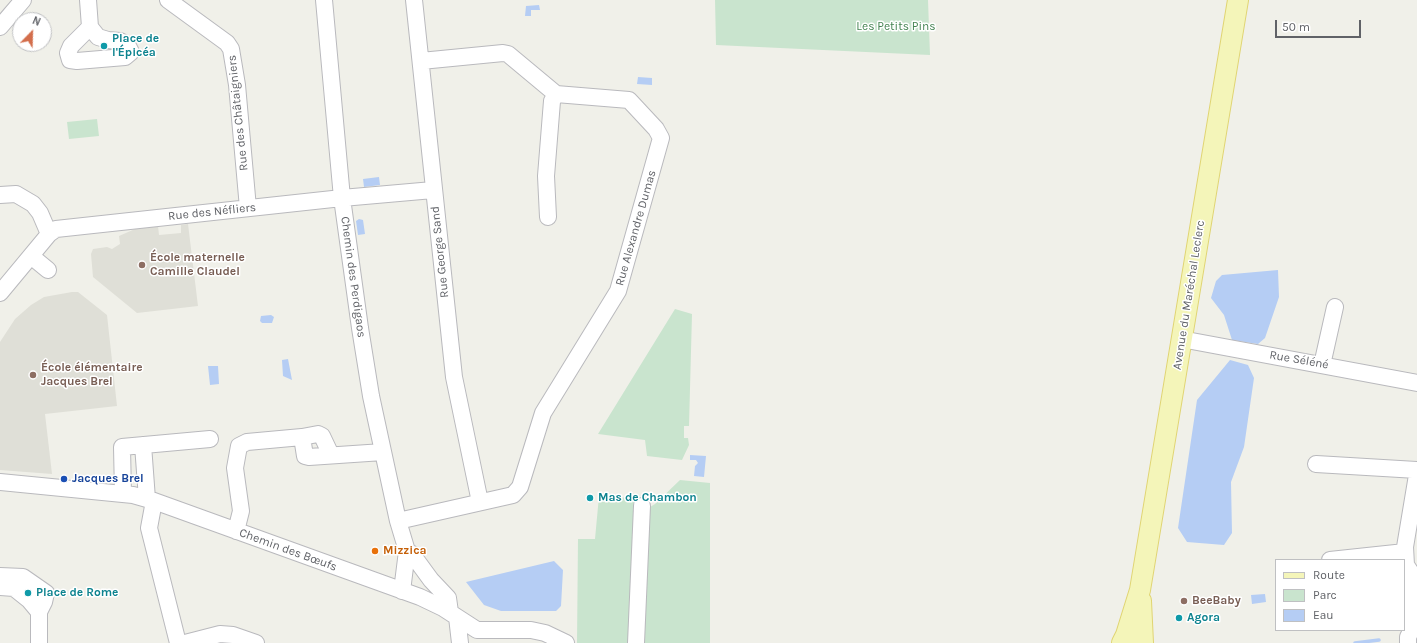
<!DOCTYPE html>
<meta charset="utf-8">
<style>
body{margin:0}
#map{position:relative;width:1417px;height:643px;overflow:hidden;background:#f0f0e9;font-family:Karla,sans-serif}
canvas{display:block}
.legend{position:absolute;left:1275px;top:559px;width:130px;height:72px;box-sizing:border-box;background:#fff;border:1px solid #bfc0c2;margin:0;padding:5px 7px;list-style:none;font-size:12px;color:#606267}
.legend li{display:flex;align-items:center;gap:8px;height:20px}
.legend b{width:20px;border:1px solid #bfc0c2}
.north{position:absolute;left:12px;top:12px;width:40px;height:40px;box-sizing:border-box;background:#fff;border:1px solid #bfc0c2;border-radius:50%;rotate:23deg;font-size:11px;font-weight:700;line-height:16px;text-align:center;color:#606267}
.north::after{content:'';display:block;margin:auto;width:14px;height:18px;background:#d36e4c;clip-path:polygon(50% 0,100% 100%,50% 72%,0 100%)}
.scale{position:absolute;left:1275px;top:20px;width:86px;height:18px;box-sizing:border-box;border:2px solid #606267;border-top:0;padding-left:5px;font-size:12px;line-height:14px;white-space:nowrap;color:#606267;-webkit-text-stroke:3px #fff;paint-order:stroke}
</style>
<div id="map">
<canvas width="1417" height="643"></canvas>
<ul class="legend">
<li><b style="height:5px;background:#f4f5b9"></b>Route</li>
<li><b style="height:11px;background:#c9e4ce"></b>Parc</li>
<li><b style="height:11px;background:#b5cdf4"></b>Eau</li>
</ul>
<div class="north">N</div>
<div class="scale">50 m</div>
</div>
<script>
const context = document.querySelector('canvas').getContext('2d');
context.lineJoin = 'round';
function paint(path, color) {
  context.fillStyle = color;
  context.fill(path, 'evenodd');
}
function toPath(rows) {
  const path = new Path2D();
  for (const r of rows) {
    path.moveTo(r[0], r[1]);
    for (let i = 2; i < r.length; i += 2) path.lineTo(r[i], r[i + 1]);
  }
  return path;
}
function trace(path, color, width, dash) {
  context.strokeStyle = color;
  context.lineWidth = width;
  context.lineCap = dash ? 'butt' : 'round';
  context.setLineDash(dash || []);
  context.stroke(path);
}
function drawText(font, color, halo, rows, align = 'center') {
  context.font = font + ' Karla,sans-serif';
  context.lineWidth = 3;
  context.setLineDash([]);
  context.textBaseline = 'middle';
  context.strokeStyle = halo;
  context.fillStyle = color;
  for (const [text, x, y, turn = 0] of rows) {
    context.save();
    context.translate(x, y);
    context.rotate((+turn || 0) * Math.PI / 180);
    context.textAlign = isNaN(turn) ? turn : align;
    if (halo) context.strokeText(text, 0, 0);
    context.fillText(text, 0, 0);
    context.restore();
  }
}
paint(toPath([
 [188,224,198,306,137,313,93,277,91,254,93,249,107,247,112,249,120,244,119,236,135,229,158,226,159,235,181,233,181,225],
 [72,292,78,292,107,315,117,406,45,414,52,474,0,470,0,342,15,319,31,305,44,297]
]), '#dfdfd7');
paint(toPath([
 [715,0,928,0,930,55,716,45],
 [97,119,99,136,69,139,67,122],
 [675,309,692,314,689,426,684,426,684,438,688,438,689,445,682,460,647,456,645,440,598,434],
 [680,480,710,483,710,643,577,643,578,539,595,539,599,496,631,498,642,512,655,504]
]), '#c9e4ce');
paint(toPath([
 [539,5,540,10,531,10,531,16,525,16,526,6],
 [638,77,652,78,652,85,637,84],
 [379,177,380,185,364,187,363,179],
 [359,219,363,220,365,234,358,235,356,221],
 [1278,270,1279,297,1265,338,1258,344,1232,340,1224,315,1211,298,1216,281,1222,275],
 [271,315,274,317,272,323,262,323,260,321,261,316],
 [288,359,292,380,283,376,282,360],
 [1230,360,1248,365,1254,378,1244,447,1231,482,1232,533,1224,545,1187,542,1178,528,1197,400],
 [208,366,218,366,219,384,210,385],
 [690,455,706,456,704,477,694,476,695,466,698,463,696,460,690,460],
 [554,561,563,570,561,606,556,611,501,611,484,605,466,582],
 [1265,594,1266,602,1252,604,1251,595]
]), '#b5cdf4');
trace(toPath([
 [1355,643,1379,640]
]), '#b5cdf4', 3.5);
const minor = toPath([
 [88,0,90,27],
 [168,0,227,43,231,49,237,85,248,208],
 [324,0,342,198,360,328,371,396,398,521,407,551,402,591],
 [414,0,454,377,480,502],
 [0,27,23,0],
 [90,27,98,37,108,40,120,41,128,46,131,52,125,57,77,61,70,60,68,53,71,46,90,27],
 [0,195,16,194,33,204,40,213,49,234],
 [548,217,546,176,552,101,556,94],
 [31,256,48,270],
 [0,293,49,234,56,229,342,198,433,190],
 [1181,339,1417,383],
 [1322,365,1335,307],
 [143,445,147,499],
 [331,455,322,436,318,434,302,437,305,456,309,457,383,452],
 [1316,464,1417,470],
 [0,482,133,495,154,501,420,597,443,608,477,630,531,630,545,633,566,643],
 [123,494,122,447,210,439],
 [154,501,149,528,178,643],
 [398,521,513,495,520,487,543,413,618,291,661,138,656,129,629,100,556,94,508,54,503,53,421,61],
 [236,531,241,511,235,468,239,446,247,442,302,437],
 [407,551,412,554,431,580,448,598,450,612],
 [1330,560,1405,552],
 [0,576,23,577,46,593,44,602,39,612,29,600,14,588,0,587],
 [457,617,460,643],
 [39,643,39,612],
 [185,643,220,634,233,635,256,643],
 [636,643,642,506],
 [1408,643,1408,637,1411,631,1410,571,1406,565,1405,547,1417,475]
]);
const major = toPath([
 [1141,601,1143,643],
 [1122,643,1126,635,1140,590,1238,0]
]);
trace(minor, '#b9b9bd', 18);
trace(major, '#e0d472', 22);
trace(minor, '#fff', 16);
trace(major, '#f4f5b9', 20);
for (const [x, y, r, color] of [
 [104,46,4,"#0f9aa8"],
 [142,265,4,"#8d6e63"],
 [33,375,4,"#8d6e63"],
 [64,479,4,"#1a4fb4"],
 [590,498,4,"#0f9aa8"],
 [375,551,4,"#e8710a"],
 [28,593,4,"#0f9aa8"],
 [1184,601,4,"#8d6e63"],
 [1179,618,4,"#0f9aa8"]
]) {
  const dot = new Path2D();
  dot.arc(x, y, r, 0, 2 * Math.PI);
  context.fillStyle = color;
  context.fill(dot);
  trace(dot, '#fff', 1.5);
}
drawText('12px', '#438351', '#fff', [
 ["Les Petits Pins",896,27]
]);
drawText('bold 12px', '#0d838f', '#fff', [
 ["Place de",112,39],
 ["l'Épicéa",112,53],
 ["Mas de Chambon",598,498],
 ["Place de Rome",36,593],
 ["Agora",1187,618]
], 'left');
drawText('12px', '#606267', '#fff', [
 ["Rue des Châtaigniers",238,113,-96],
 ["Rue des Néfliers",212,212,-6],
 ["Rue Alexandre Dumas",636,228,-74],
 ["Rue George Sand",440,252,-96],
 ["Chemin des Perdigaos",353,277,82],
 ["Avenue du Maréchal Leclerc",1189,295,-81],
 ["Rue Séléné",1299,360,10],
 ["Chemin des Bœufs",288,550,20]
]);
drawText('bold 12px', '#785e54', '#fff', [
 ["École maternelle",150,258],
 ["Camille Claudel",150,272],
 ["École élémentaire",41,368],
 ["Jacques Brel",41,382],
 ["BeeBaby",1192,601]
], 'left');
drawText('bold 12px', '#164399', '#fff', [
 ["Jacques Brel",72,479]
], 'left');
drawText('bold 12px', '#c56008', '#fff', [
 ["Mizzica",383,551]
], 'left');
</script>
